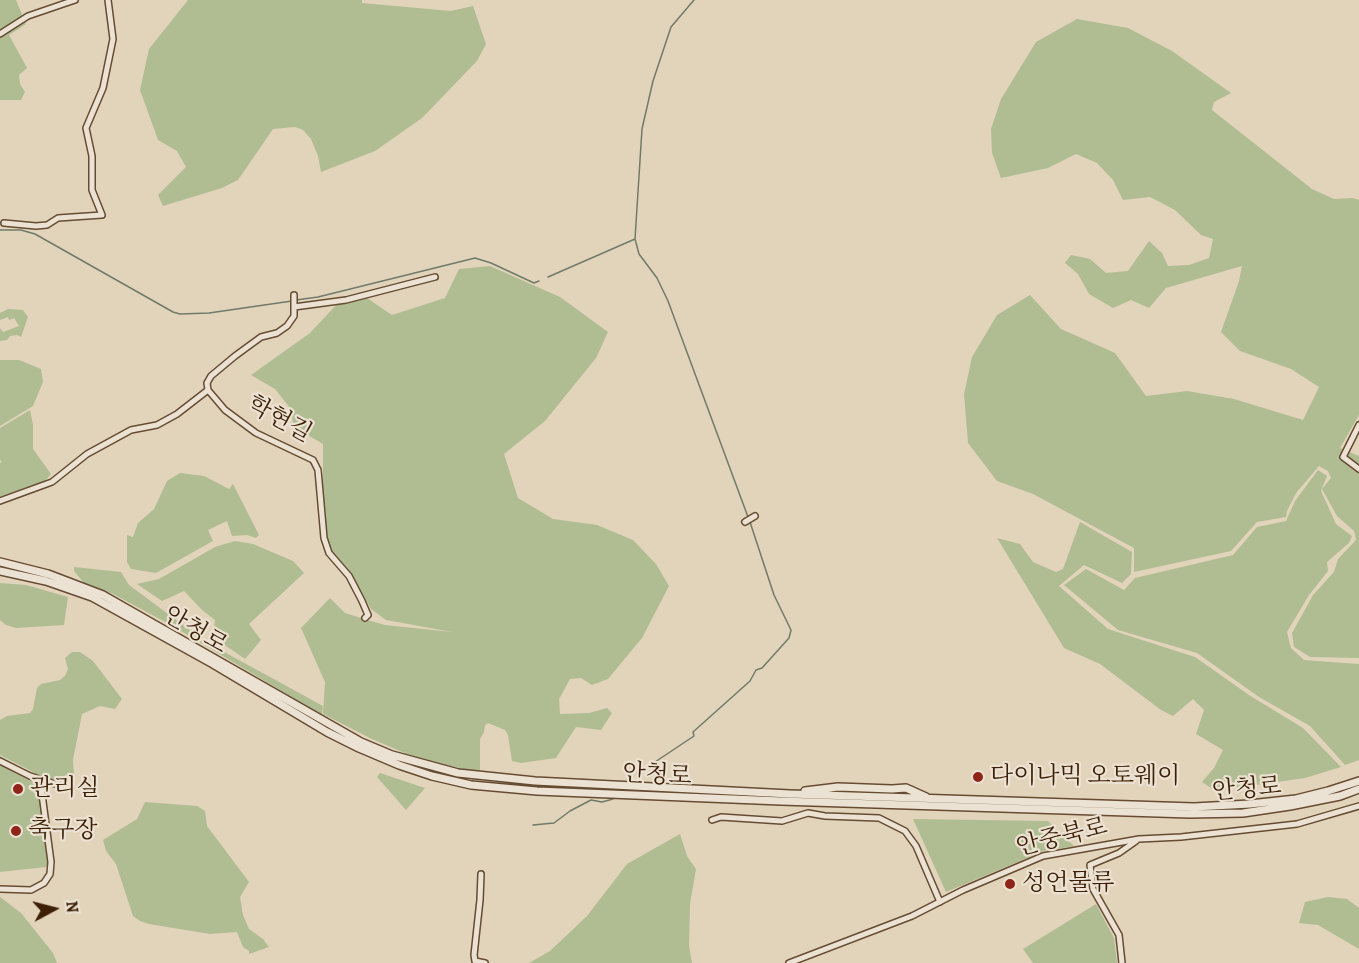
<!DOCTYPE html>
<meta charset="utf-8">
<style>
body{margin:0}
#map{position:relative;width:1359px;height:963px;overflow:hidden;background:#e2d3bb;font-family:Alegreya,serif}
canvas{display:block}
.north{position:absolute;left:24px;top:879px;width:60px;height:60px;-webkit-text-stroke:4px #ece2d3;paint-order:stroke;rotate:83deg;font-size:16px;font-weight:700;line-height:24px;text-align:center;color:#3c1f05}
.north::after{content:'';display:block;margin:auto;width:21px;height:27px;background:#3c1f05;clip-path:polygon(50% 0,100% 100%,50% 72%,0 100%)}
</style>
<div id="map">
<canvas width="1359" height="963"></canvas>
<div class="north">N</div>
</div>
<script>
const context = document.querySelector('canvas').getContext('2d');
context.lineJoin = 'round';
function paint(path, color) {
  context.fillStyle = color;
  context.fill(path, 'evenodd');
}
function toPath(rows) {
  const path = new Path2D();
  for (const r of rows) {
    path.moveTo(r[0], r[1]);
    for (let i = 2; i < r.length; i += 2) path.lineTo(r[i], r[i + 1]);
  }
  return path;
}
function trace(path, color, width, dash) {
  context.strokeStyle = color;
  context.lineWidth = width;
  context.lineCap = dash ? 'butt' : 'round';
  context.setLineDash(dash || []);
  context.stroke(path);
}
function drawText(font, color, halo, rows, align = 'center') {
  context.font = font + ' Alegreya,"Noto Serif KR",serif';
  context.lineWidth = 4.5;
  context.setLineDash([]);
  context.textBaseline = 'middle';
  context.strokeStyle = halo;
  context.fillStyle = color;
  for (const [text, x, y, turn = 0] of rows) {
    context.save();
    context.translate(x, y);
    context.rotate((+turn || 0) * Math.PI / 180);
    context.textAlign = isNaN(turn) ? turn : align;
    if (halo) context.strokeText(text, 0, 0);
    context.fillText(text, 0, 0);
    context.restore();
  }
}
paint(toPath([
 [0,0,16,0,26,24,9,35,27,68,19,75,20,84,25,92,21,100,0,100],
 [188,0,362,0,362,3,451,11,473,6,486,44,477,61,422,118,375,151,321,172,318,156,311,139,303,130,295,127,273,129,238,180,222,188,163,206,158,195,186,167,177,151,158,140,140,90,149,49],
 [1077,19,1128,28,1172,51,1231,93,1214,102,1212,110,1312,189,1334,199,1353,198,1359,200,1359,415,1340,448,1359,456,1359,658,1310,657,1294,647,1292,633,1313,595,1334,572,1338,559,1356,540,1354,531,1337,516,1322,489,1331,478,1328,471,1319,466,1296,493,1287,511,1286,517,1257,522,1231,551,1134,572,1134,548,1033,494,997,481,968,443,964,394,972,357,997,315,1030,295,1061,329,1115,353,1146,396,1187,391,1234,399,1303,420,1319,387,1291,369,1240,351,1221,332,1239,281,1242,266,1166,288,1149,308,1131,300,1113,308,1089,294,1078,274,1065,263,1071,255,1090,259,1106,273,1128,271,1149,241,1162,253,1168,266,1189,265,1209,258,1213,239,1201,235,1175,210,1150,197,1123,200,1113,180,1097,163,1076,154,1048,168,1001,178,992,153,991,129,1001,99,1036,42],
 [490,266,560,297,608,332,596,358,545,421,504,454,518,498,553,519,597,525,633,540,656,564,669,586,642,638,608,679,592,685,581,678,570,679,559,699,560,714,589,713,607,708,612,713,601,730,576,727,556,758,521,763,512,761,508,735,505,730,488,723,485,725,484,732,480,739,480,772,440,764,407,754,372,739,323,714,325,682,301,628,330,598,345,613,364,619,385,625,452,632,386,620,371,609,351,575,331,552,327,537,323,508,323,444,294,427,290,408,275,389,251,375,310,333,339,302,367,298,392,315,445,298,459,269],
 [8,309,23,310,28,317,21,337,17,335,10,336,7,340,0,341,0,328,3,332,19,326,14,318,9,320,8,317,0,320,0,313],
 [0,360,19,360,41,369,43,382,33,406,0,426],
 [30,410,33,425,33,449,51,474,45,481,0,497,0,463,2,462,0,460,0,428],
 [1318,470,1327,476,1321,491,1336,524,1352,536,1349,543,1327,562,1328,571,1309,595,1287,632,1291,648,1304,660,1359,664,1359,760,1345,765,1310,726,1259,697,1197,653,1118,630,1064,585,1086,569,1124,590,1135,578,1233,555,1257,527,1286,521,1295,501],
 [180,473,204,476,229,489,233,484,259,535,256,538,247,535,232,536,227,521,208,530,213,541,156,573,131,569,127,562,127,535,133,537,138,523,154,509,167,481],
 [1080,522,1132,552,1131,574,1122,583,1084,565,1059,586,1108,629,1195,657,1249,695,1303,728,1341,767,1305,778,1242,787,1214,790,1202,782,1214,768,1223,750,1196,734,1204,710,1193,699,1173,716,1161,710,1100,664,1064,648,997,538,1020,544,1033,562,1056,572,1063,569],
 [235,541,253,544,293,561,304,573,249,624,261,640,245,659,213,637,215,620,202,610,184,591,162,601,137,584,159,579,215,547],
 [74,567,121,572,129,585,206,642,323,706,322,715,169,624,113,594,84,583,74,571],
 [0,583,26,585,68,597,64,625,16,628,6,625,0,620],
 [72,652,80,652,93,661,122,699,115,709,100,706,82,714,73,760,74,776,70,786,37,774,45,835,48,863,46,867,0,872,0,756,26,770,35,773,0,755,0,720,7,716,30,713,33,709,37,688,41,684,60,680,65,676,68,669,65,658],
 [380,773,425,788,406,810,377,777],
 [145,802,197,806,205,811,207,826,249,882,240,897,243,915,249,929,263,939,269,947,249,954,249,951,243,947,237,932,210,934,149,924,140,921,133,916,116,864,106,851,103,840,137,819],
 [913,819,1048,821,1074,846,1044,851,946,892],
 [680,834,687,856,696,869,690,904,689,946,692,963,529,963,550,951,587,916,627,864],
 [0,897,21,913,53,953,57,963,0,963],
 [1328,897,1347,899,1359,908,1359,949,1318,925,1299,923,1305,902],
 [1096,904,1114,938,1117,963,1033,963,1023,949]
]), '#b0bd92');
trace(toPath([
 [0,230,21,230,35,234,173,312,180,314,209,313,292,301],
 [635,239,639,254,657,278,668,301,748,517],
 [548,277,635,239,642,129,653,81,671,27,694,0],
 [296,300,318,297,475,258,491,263,534,283,539,281],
 [637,773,647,769,652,764,694,736,693,732,750,681,756,670,762,668,789,638,791,630,774,595,750,522],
 [533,825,554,823,570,811,591,800,602,802,613,799]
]), '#717b6a', 1.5);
const minor = toPath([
 [0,34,28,16,75,0],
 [4,223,36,226,47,225,58,218,102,215,92,190,92,156,86,128,103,88,113,39,108,0],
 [294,307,346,300,435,277],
 [208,390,225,410,256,433,313,460,318,470,324,538,329,553,349,576,362,601,368,615,365,618],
 [1359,425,1343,457,1359,469],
 [0,501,52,482,87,454,131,430,157,425,177,414,208,390,207,383,211,376,235,356,261,337,277,333,287,326,294,316,294,295],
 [745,522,755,516],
 [0,761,30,776,71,789],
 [712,820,721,817,782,821,808,813,825,816,879,818,905,831,916,846,940,902],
 [481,874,480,900,474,955,475,961,485,963],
 [0,889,31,890,44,883,50,874,51,862,40,779],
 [789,963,912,916,963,890,1043,856,1139,839,1181,837,1297,824,1359,806],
 [1122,963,1119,935,1093,889,1090,865,1119,853,1136,841]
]);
const tertiary = toPath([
 [0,562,48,574,103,595,361,742,392,755,458,773,535,781,790,794,1194,807,1250,804,1296,799,1328,791,1359,781],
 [0,571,46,581,92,597,213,664,327,732,359,748,399,765,432,776,471,785,537,791,781,801,1190,814,1243,813,1290,806,1340,796,1359,789],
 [805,791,838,787,892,789,906,788,926,797]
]);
trace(minor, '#664c32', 8);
trace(tertiary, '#664c32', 10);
trace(minor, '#ece2d3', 5);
trace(tertiary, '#ece2d3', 7);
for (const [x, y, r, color] of [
 [978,777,6,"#8f2418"],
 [18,789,6,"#8f2418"],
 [16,831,6,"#8f2418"],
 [1010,884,6,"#8f2418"]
]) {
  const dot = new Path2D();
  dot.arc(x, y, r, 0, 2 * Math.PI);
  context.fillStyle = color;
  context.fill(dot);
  trace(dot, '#ece2d3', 2);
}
drawText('24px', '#3c1f05', '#ece2d3', [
 ["학현길",279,420,29],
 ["안청로",195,631,30],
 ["안청로",657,776,3],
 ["안청로",1247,790,-5],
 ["안중북로",1062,838,-14]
]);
drawText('24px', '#3c1f05', '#ece2d3', [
 ["다이나믹 오토웨이",990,777],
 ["관리실",30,789],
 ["축구장",28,831],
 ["성언물류",1022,884]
], 'left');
</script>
